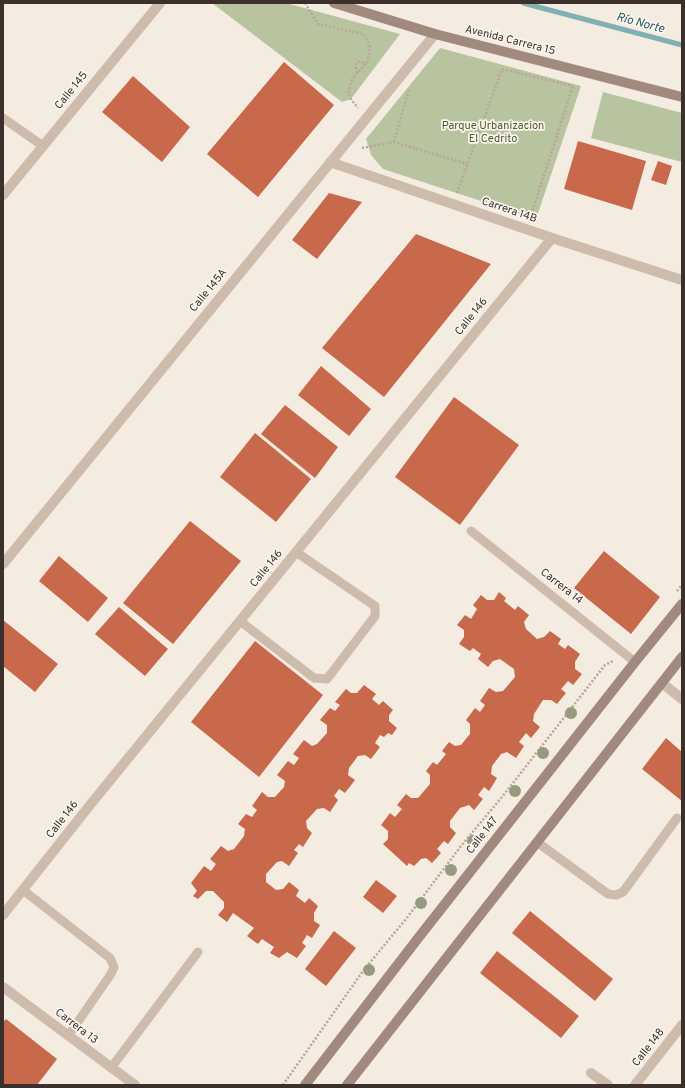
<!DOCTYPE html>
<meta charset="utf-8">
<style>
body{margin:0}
#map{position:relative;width:685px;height:1088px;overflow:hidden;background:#f4ebe1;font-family:Overpass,sans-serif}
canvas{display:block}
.frame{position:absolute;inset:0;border:4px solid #3b302b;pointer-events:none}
</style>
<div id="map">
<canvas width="685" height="1088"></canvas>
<div class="frame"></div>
</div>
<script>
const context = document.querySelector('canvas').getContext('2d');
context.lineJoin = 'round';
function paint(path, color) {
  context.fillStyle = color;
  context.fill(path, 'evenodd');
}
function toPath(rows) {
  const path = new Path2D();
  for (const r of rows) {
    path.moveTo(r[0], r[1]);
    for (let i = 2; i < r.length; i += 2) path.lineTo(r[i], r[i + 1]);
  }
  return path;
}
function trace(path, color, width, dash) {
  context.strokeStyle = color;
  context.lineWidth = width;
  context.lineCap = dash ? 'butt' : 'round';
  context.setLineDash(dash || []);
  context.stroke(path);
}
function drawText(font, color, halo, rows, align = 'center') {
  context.font = font + ' Overpass,sans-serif';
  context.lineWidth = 3.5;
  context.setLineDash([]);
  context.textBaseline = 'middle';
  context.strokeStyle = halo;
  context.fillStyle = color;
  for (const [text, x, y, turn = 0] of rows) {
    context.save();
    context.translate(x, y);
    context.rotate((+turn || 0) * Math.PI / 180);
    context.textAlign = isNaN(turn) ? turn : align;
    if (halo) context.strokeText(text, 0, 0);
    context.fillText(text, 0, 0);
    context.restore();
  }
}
paint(toPath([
 [212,3,286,3,400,34,351,99,342,102],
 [440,48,581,86,536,219,383,169,371,155,366,139],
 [603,92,682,113,682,162,591,138]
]), '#b8c4a0');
trace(toPath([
 [523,3,682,45]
]), '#7fb0b2', 5);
paint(toPath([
 [284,62,334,105,258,197,207,154],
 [133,76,190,127,162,162,102,112],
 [578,141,646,161,632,210,564,189],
 [658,161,672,166,666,185,651,180],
 [329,193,362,202,317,259,292,240],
 [416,234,491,264,384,397,322,348],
 [321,366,371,409,349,436,298,395],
 [454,397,519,445,460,525,395,477],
 [285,405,338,447,315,478,261,434],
 [255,433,311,479,276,522,220,477],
 [190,521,241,561,173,644,123,603],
 [604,551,660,597,631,634,574,588],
 [59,556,108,598,88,622,39,581],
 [499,592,506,598,504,601,515,610,518,606,529,615,524,622,526,629,537,639,544,637,550,631,561,639,558,644,565,649,568,645,580,654,575,662,575,669,582,674,573,685,568,681,561,689,566,693,557,704,551,700,543,700,534,714,533,721,540,727,531,738,526,733,519,742,524,746,516,758,507,752,501,754,492,766,491,774,497,778,489,791,484,787,478,795,483,799,474,810,469,805,460,808,450,821,450,827,456,833,448,844,444,841,437,849,441,853,432,863,426,858,421,859,414,866,409,863,407,866,383,844,388,839,388,831,381,825,390,813,395,817,402,809,397,805,406,794,411,798,418,798,430,784,430,775,426,771,433,762,437,765,446,754,442,751,449,742,455,746,461,745,470,734,470,724,466,720,475,708,480,712,485,705,480,701,489,688,496,692,503,691,515,677,514,669,500,659,493,661,488,667,478,659,481,654,473,648,470,651,459,644,464,637,464,630,457,625,465,615,471,619,477,609,473,605,481,595,487,600,494,600],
 [119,607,168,649,145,676,95,634],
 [3,620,58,664,35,692,3,666],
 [255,641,323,695,259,777,191,722],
 [364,685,376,694,372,699,379,705,383,701,393,710,389,715,389,721,397,728,392,735,388,733,384,737,380,735,375,743,380,747,371,759,365,755,358,756,349,768,348,775,355,780,345,793,339,789,334,796,338,800,330,812,324,808,317,809,306,821,307,828,312,833,303,847,299,844,294,850,298,853,289,866,282,861,277,862,266,874,266,882,276,890,283,889,289,882,299,890,296,896,305,903,309,898,318,906,314,913,314,921,320,925,312,938,307,935,302,943,306,946,297,958,287,952,279,958,270,953,274,947,262,939,258,944,247,936,254,928,233,913,227,922,218,915,224,908,224,902,213,891,206,891,198,899,193,896,197,891,191,883,204,866,211,871,216,864,210,859,221,846,228,851,234,849,244,836,245,829,238,824,246,814,252,817,257,810,252,806,262,792,268,797,275,797,284,787,285,781,277,775,288,761,294,765,299,758,293,754,304,740,312,746,317,744,327,733,327,725,320,720,330,708,335,711,340,705,335,702,346,689,351,693,357,693],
 [666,738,682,752,682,801,642,769],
 [376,880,397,896,383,913,363,897],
 [530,911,613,979,595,1001,512,933],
 [334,931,356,948,326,986,305,969],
 [497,951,579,1016,561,1038,480,973],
 [6,1019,57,1059,37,1085,3,1085,3,1022]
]), '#c8694b');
trace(toPath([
 [305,3,318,24,363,34,370,46,368,61,352,79,348,93,351,99,358,108],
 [357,73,356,68,356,64,359,62,367,63],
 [394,142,409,89],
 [362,148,394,142,467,164],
 [457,193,502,69,573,86],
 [530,218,573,86],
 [677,591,682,585],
 [283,1085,363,971,406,919,461,846,502,797,605,665,613,661]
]), '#b9a596', 2.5, [2, 2]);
trace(toPath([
 [3,118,43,146],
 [471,531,635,662],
 [240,621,314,678,327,679,375,616,375,606,296,552],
 [537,842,608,894,616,895,623,892,677,818],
 [23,890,110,958,114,967,111,974,68,1036],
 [111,1068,198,952]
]), '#cdbbac', 9);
trace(toPath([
 [330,162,552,238,682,280],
 [3,195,160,3],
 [3,564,435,34],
 [662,683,682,699],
 [3,915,90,805,552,238],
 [3,987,135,1085],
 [591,1073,608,1085],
 [635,1085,682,1025]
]), '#cdbbac', 10);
trace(toPath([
 [334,3,435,34,682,97],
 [305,1085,419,937,635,662,682,604],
 [347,1085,682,657]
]), '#a18a7d', 10);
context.fillStyle = '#969b7f';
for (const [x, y] of [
 [571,713],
 [543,753],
 [515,791],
 [473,841],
 [451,870],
 [421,903],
 [369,970]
]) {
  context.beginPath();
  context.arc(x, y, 6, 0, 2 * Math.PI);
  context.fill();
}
drawText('11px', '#3b302b', '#fbf5ee', [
 ["Avenida Carrera 15",510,41,14],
 ["Calle 145",72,91,-51],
 ["Carrera 14B",509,211,19],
 ["Calle 145A",209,291,-51],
 ["Calle 146",472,317,-51],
 ["Calle 146",267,569,-51],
 ["Carrera 14",561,587,38],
 ["Calle 146",63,820,-52],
 ["Calle 147",483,836,-52],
 ["Carrera 13",76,1027,37],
 ["Calle 148",649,1048,-52]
]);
drawText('11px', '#4a5a2e', '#fbf5ee', [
 ["Parque Urbanizacion",493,127],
 ["El Cedrito",493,140]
]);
drawText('italic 12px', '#1f5a5e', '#fbf5ee', [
 ["Río Norte",640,24,15]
]);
</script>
